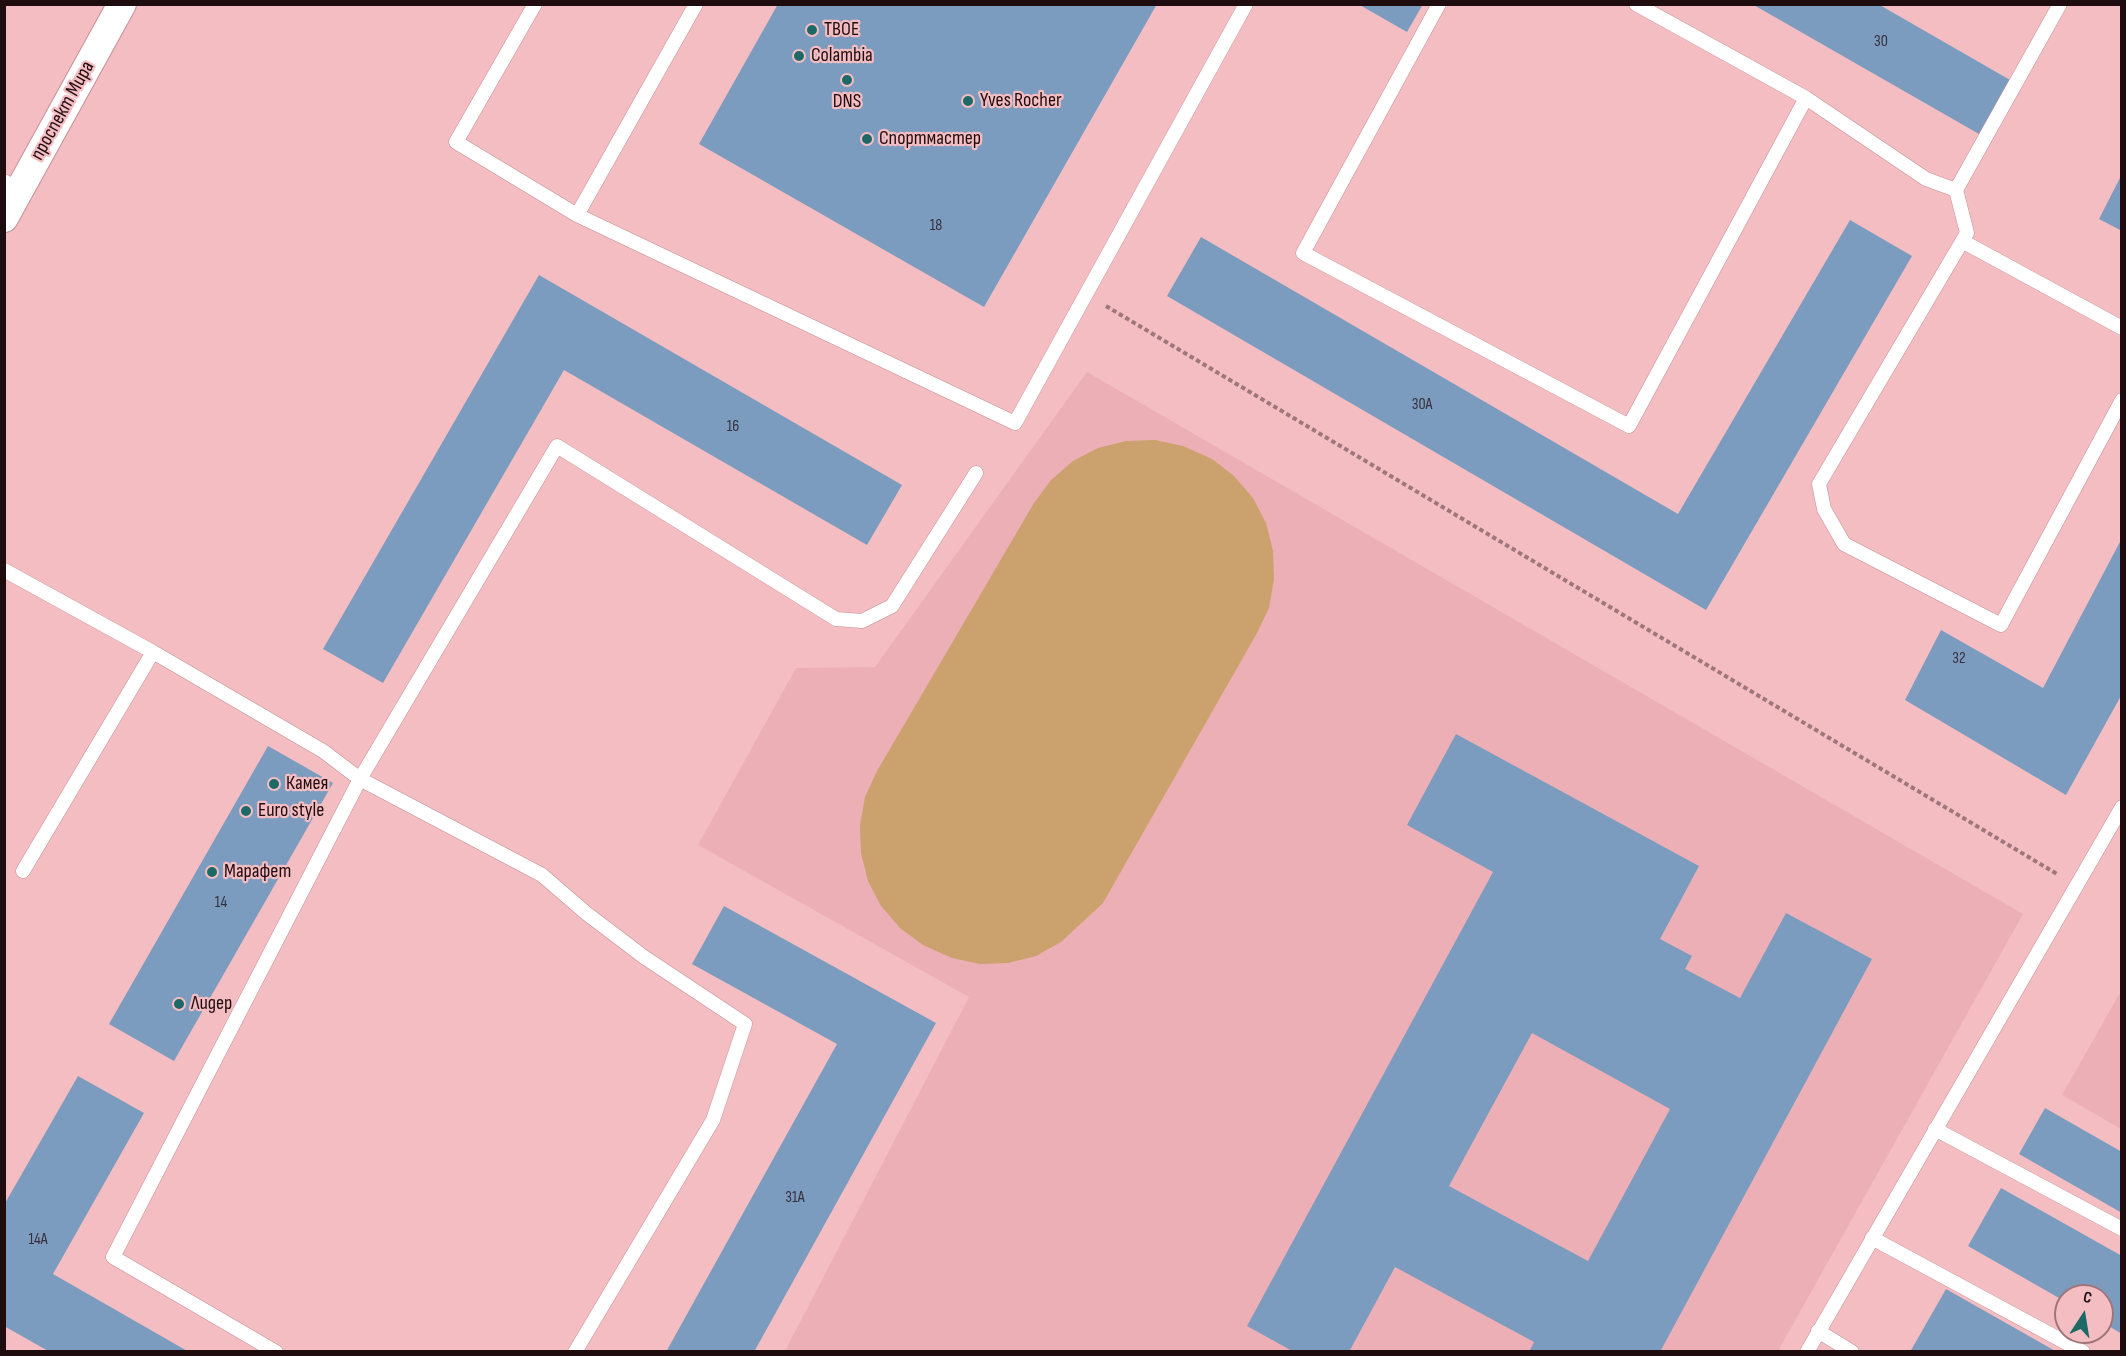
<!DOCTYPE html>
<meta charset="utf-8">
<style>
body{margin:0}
#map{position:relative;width:2126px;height:1356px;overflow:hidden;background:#f3bdc2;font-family:"Sofia Sans Condensed",sans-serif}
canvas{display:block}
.frame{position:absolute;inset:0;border:6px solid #1f0c0f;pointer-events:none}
.north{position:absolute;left:2054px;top:1284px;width:60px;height:60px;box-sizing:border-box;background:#f3bdc2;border:2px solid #9e767a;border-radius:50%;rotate:12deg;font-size:16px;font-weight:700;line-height:24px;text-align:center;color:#1f0c0f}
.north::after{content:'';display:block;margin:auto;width:21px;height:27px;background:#1d6967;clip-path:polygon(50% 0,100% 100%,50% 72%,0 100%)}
</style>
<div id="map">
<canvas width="2126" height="1356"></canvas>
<div class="frame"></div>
<div class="north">С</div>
</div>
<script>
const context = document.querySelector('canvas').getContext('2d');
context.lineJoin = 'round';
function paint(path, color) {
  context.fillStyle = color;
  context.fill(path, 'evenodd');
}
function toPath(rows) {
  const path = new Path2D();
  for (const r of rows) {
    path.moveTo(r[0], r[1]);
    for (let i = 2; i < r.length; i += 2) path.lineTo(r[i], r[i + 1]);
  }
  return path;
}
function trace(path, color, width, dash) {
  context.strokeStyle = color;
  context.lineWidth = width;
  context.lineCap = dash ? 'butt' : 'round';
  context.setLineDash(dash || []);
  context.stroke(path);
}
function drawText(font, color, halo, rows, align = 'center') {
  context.font = font + ' "Sofia Sans Condensed",sans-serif';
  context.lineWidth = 4.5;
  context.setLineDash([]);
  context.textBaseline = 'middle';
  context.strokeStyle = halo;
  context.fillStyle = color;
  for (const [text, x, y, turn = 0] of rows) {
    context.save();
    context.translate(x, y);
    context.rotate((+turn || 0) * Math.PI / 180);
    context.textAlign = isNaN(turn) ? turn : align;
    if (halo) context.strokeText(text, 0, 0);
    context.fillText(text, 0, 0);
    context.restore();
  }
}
paint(toPath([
 [1087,372,2023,914,1778,1351,785,1351,969,997,698,845,796,668,875,667],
 [2121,991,2121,1129,2062,1095]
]), '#edafb6');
paint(toPath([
 [1155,440,1183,446,1212,459,1234,476,1253,498,1266,523,1273,551,1274,579,1269,608,1257,633,1103,903,1061,942,1036,956,1008,963,980,964,952,958,923,945,900,928,881,906,868,881,861,853,860,825,865,797,877,771,1034,503,1051,480,1073,461,1098,448,1126,441]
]), '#cba16d');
paint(toPath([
 [778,4,1157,4,984,307,699,144],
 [1358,4,1423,4,1407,32],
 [1752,4,1878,4,2010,80,1979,134],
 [2122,174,2122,231,2099,219],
 [1850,220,1912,256,1706,610,1167,296,1201,237,1678,514],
 [539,275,902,485,867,545,564,370,383,683,323,649],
 [2122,538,2122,694,2066,795,1905,700,1941,630,2043,688],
 [1456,734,1699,866,1660,939,1692,956,1685,969,1740,998,1786,913,1872,959,1660,1352,1529,1352,1534,1342,1395,1267,1349,1352,1294,1352,1247,1326,1493,872,1407,825],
 [1532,1033,1670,1109,1588,1261,1449,1186],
 [268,746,333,783,174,1061,109,1024],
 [724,906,936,1023,754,1352,666,1352,837,1044,692,964],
 [78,1076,144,1113,53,1274,189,1352,50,1352,4,1326,4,1205],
 [2045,1108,2122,1152,2122,1213,2019,1154],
 [2001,1188,2122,1256,2122,1334,2102,1322,2102,1296,2066,1296,2066,1302,1968,1246],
 [1946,1289,2057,1352,1910,1352]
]), '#7c9cbf');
const service = toPath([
 [535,4,456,142,577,215],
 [696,4,577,215,1015,423,1246,4],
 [1439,4,1303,253,1629,426,1806,98],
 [1636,4,1806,98,1926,179,1956,190,2060,4],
 [4,181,20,190],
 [1956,190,1967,233,1819,484,1824,509,1844,544,2001,625,2122,400],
 [1962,241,2122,328],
 [4,570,153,652,323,751,360,779,557,446,836,619,862,621,892,606,976,473],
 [23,871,153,652],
 [1935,1129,2122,1229],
 [1872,1238,2083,1352],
 [1818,1331,1852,1352],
 [276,1352,113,1257,360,779,542,875,586,913,644,957,745,1024,713,1120,575,1352],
 [1807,1352,2122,807]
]);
const minor = toPath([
 [4,218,122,4]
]);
trace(service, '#c49095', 15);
trace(minor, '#c49095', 30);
trace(toPath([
 [1106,306,2057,874]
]), '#9f777b', 4, [4.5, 3]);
trace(service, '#fff', 14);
trace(minor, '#fff', 28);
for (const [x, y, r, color] of [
 [812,30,6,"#1d6967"],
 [799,56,6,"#1d6967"],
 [847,80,6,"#1d6967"],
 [968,101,6,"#1d6967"],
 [867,139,6,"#1d6967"],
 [274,784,6,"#1d6967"],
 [246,811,6,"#1d6967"],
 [212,872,6,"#1d6967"],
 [179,1004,6,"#1d6967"]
]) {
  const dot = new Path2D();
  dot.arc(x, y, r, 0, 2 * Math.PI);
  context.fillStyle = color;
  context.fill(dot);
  trace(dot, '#f3bdc2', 2);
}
drawText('16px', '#36303b', null, [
 ["30",1881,42],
 ["18",936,226],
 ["30А",1422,405],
 ["16",733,427],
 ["32",1959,659],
 ["14",221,903],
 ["31А",795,1198],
 ["14А",38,1240]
]);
drawText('20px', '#1f0c0f', '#f3bdc2', [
 ["ТВОЕ",824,30],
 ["Colambia",811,56],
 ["Yves Rocher",980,101],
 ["DNS",847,102,"center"],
 ["Спортмастер",879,139],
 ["Камея",286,784],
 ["Euro style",258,811],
 ["Марафет",224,872],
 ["Лидер",191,1004]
], 'left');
drawText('20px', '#1f0c0f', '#f3bdc2', [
 ["проспект Мира",63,111,-61]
]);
</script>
